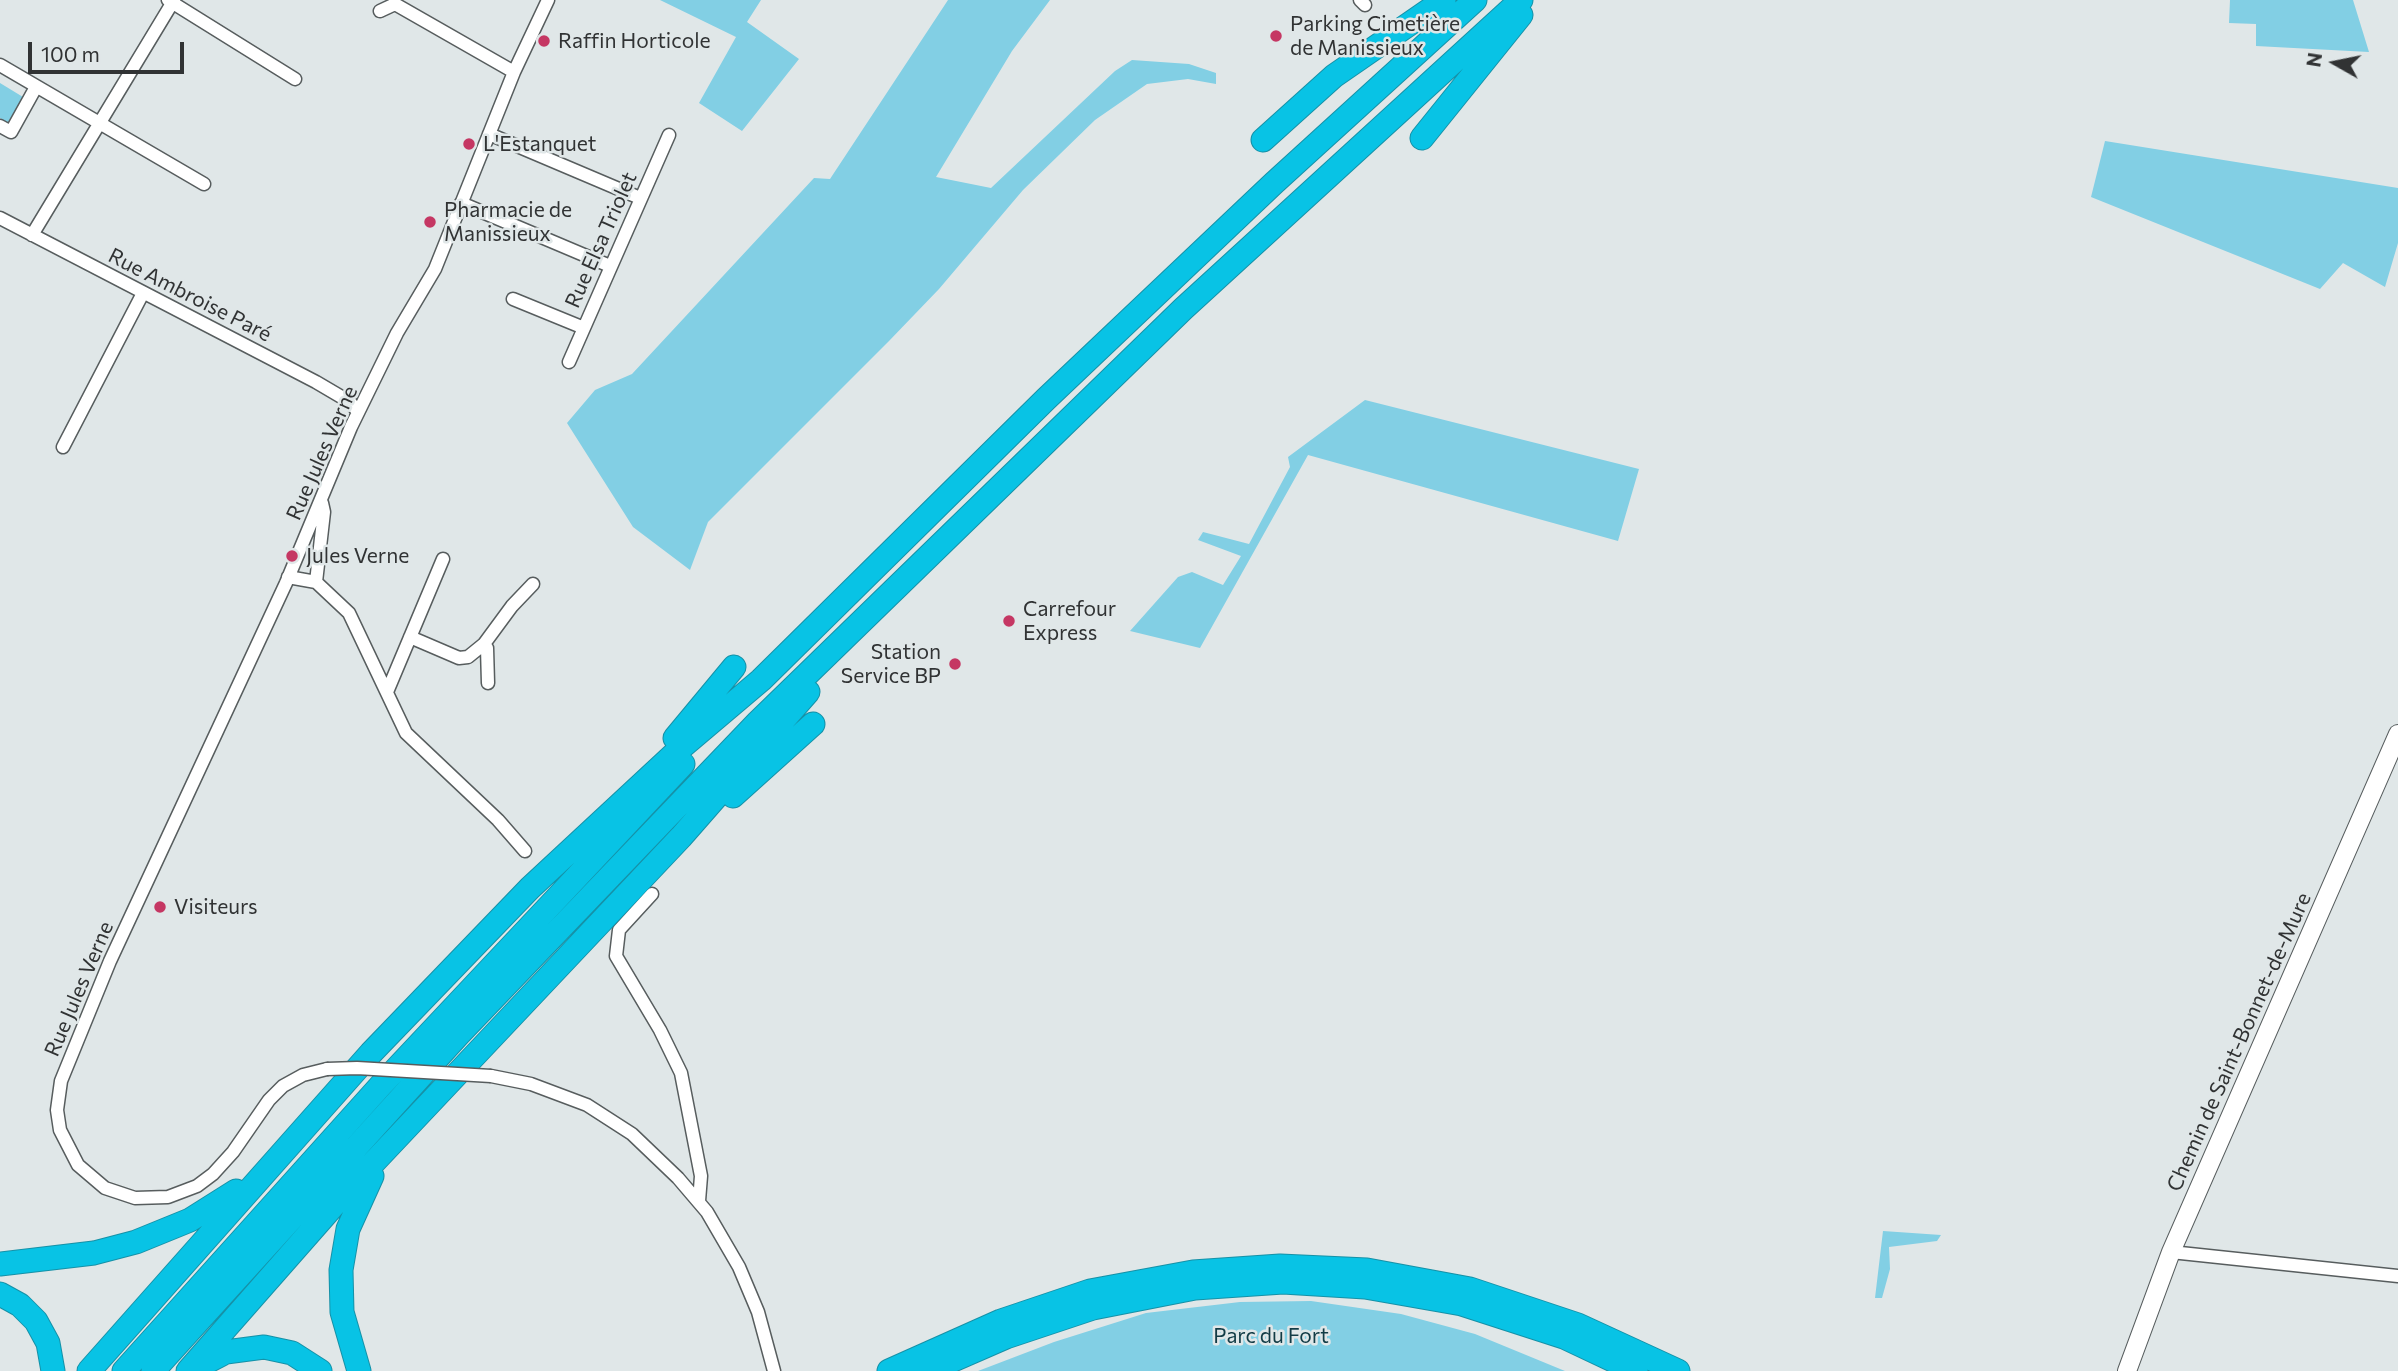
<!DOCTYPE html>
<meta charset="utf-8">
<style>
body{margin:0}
#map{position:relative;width:2398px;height:1371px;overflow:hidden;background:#e0e7e8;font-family:Commissioner,sans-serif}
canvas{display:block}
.north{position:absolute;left:2300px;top:28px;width:70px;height:70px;-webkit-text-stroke:5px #e0e7e8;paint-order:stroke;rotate:279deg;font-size:19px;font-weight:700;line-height:28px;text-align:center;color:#313334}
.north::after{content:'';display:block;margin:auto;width:24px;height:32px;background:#313334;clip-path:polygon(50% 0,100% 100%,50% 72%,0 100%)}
.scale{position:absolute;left:28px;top:42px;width:156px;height:32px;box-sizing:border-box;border:4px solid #313334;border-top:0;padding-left:9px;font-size:21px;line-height:24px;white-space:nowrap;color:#313334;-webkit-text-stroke:5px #e0e7e8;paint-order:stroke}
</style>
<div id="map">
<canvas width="2398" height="1371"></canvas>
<div class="north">N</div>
<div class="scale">100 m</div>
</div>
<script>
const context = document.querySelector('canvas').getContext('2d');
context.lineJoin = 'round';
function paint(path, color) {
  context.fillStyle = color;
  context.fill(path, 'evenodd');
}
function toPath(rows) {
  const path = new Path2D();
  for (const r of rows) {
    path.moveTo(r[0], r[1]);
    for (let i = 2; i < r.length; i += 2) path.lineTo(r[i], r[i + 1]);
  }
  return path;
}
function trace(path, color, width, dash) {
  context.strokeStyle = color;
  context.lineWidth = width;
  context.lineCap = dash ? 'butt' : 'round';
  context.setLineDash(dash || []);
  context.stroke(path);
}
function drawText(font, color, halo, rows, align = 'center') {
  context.font = font + ' Commissioner,sans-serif';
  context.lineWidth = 5;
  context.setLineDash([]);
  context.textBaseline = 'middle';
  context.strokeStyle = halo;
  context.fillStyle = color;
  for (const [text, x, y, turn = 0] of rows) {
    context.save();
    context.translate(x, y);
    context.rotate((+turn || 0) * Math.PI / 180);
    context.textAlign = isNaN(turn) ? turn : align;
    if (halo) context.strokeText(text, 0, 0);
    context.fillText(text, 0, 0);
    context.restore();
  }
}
paint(toPath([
 [660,0,761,0,747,22,799,59,742,131,699,103,736,37],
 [948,0,1050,0,1012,51,936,177,991,188,1115,71,1132,60,1189,64,1216,73,1216,84,1188,79,1147,84,1095,120,1023,190,939,289,889,341,708,522,690,570,633,527,567,423,595,390,632,374,814,178,830,179],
 [2230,0,2353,0,2369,52,2256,46,2256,24,2229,23],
 [0,83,23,97,8,123,0,118],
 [2105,141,2398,188,2398,243,2385,287,2343,263,2320,289,2091,197],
 [1365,400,1639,469,1618,541,1308,455,1200,648,1130,631,1178,577,1192,572,1223,585,1241,556,1198,540,1203,532,1249,544,1290,467,1288,457],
 [1883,1231,1941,1235,1937,1241,1889,1247,1890,1269,1882,1298,1875,1298],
 [1311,1301,1401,1314,1475,1334,1565,1371,978,1371,1054,1342,1146,1313,1240,1302]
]), '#82cfe4');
const street = toPath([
 [168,0,295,79],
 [1360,0,1365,5],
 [380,11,395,4,514,72],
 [0,65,204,184],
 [0,126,11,132,36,87],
 [489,134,640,198],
 [461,203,610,266],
 [0,218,316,382,350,402,358,412],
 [32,235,174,0],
 [513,299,584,328],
 [569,362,669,135],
 [63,447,143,293],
 [288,577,316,582,349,613,406,733,498,820,525,851],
 [316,582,324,512,322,503],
 [410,637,459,658,468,657,484,644,512,606,533,584],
 [484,644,487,648,488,683],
 [387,692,443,559],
 [652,894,619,930,616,956,660,1030,681,1073,701,1176,699,1201],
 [327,1069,303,1075,283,1086,269,1100,233,1152,213,1174,197,1186,168,1197,135,1198,105,1188,78,1165,60,1130,57,1110,61,1081,110,961,286,583,351,427,397,333,435,269,514,72,548,0],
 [491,1076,531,1084,587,1105,632,1134,678,1178,707,1212,739,1267,758,1312,774,1371],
 [2171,1252,2398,1276]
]);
const secondary = toPath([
 [2127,1371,2171,1252,2398,734]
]);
const highway = toPath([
 [1422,138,1521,15],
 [1263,140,1334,76,1444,0],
 [675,738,734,667],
 [733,796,813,724],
 [0,1264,94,1253,136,1242,190,1220,236,1191],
 [0,1294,20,1305,36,1321,48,1343,53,1371],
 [197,1367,226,1352,264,1347,292,1353,320,1371],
 [89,1371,371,1053,530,888,683,746,761,680,1046,399,1274,183,1475,0],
 [124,1371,382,1084,683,764],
 [153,1371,459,1034,758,722,1183,309,1521,0],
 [188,1371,341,1197,681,837,808,692],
 [359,1371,342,1312,341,1270,348,1229,372,1176],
 [889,1371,1001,1321,1090,1291,1193,1272,1280,1266,1367,1270,1470,1289,1578,1325,1678,1371],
 [928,1371,1006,1337,1093,1308,1195,1288,1283,1282,1365,1287,1462,1304,1564,1337,1636,1371]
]);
trace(street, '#575d5e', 15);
trace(secondary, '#575d5e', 20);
trace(highway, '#1691a7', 25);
trace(street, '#fff', 12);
trace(secondary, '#fff', 18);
trace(highway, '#08c3e5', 23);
const streetBridge = toPath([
 [327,1069,357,1068,491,1076]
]);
trace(streetBridge, '#575d5e', 15, []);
trace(streetBridge, '#fff', 12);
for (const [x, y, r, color] of [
 [1276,36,7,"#c53763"],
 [544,41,7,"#c53763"],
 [469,144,7,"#c53763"],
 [430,222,7,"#c53763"],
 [292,556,7,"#c53763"],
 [1009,621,7,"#c53763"],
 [955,664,7,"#c53763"],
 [160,907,7,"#c53763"]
]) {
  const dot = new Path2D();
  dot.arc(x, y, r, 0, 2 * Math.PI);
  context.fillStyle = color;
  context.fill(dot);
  trace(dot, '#e0e7e8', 2.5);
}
drawText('21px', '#313334', '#e0e7e8', [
 ["Parking Cimetière",1290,24],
 ["de Manissieux",1290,48],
 ["Raffin Horticole",558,41],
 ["L'Estanquet",483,144],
 ["Pharmacie de",444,210],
 ["Manissieux",444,234],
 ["Jules Verne",306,556],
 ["Carrefour",1023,609],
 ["Express",1023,633],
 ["Station",941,652,"right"],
 ["Service BP",941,676,"right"],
 ["Visiteurs",174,907]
], 'left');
drawText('21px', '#313334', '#e0e7e8', [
 ["Rue Elsa Triolet",601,240,-66],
 ["Rue Ambroise Paré",190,295,27],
 ["Rue Jules Verne",322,453,-66],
 ["Rue Jules Verne",79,989,-67],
 ["Chemin de Saint-Bonnet-de-Mure",2239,1042,-66]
]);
drawText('21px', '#123c46', '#e0e7e8', [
 ["Parc du Fort",1271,1336]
]);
</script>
